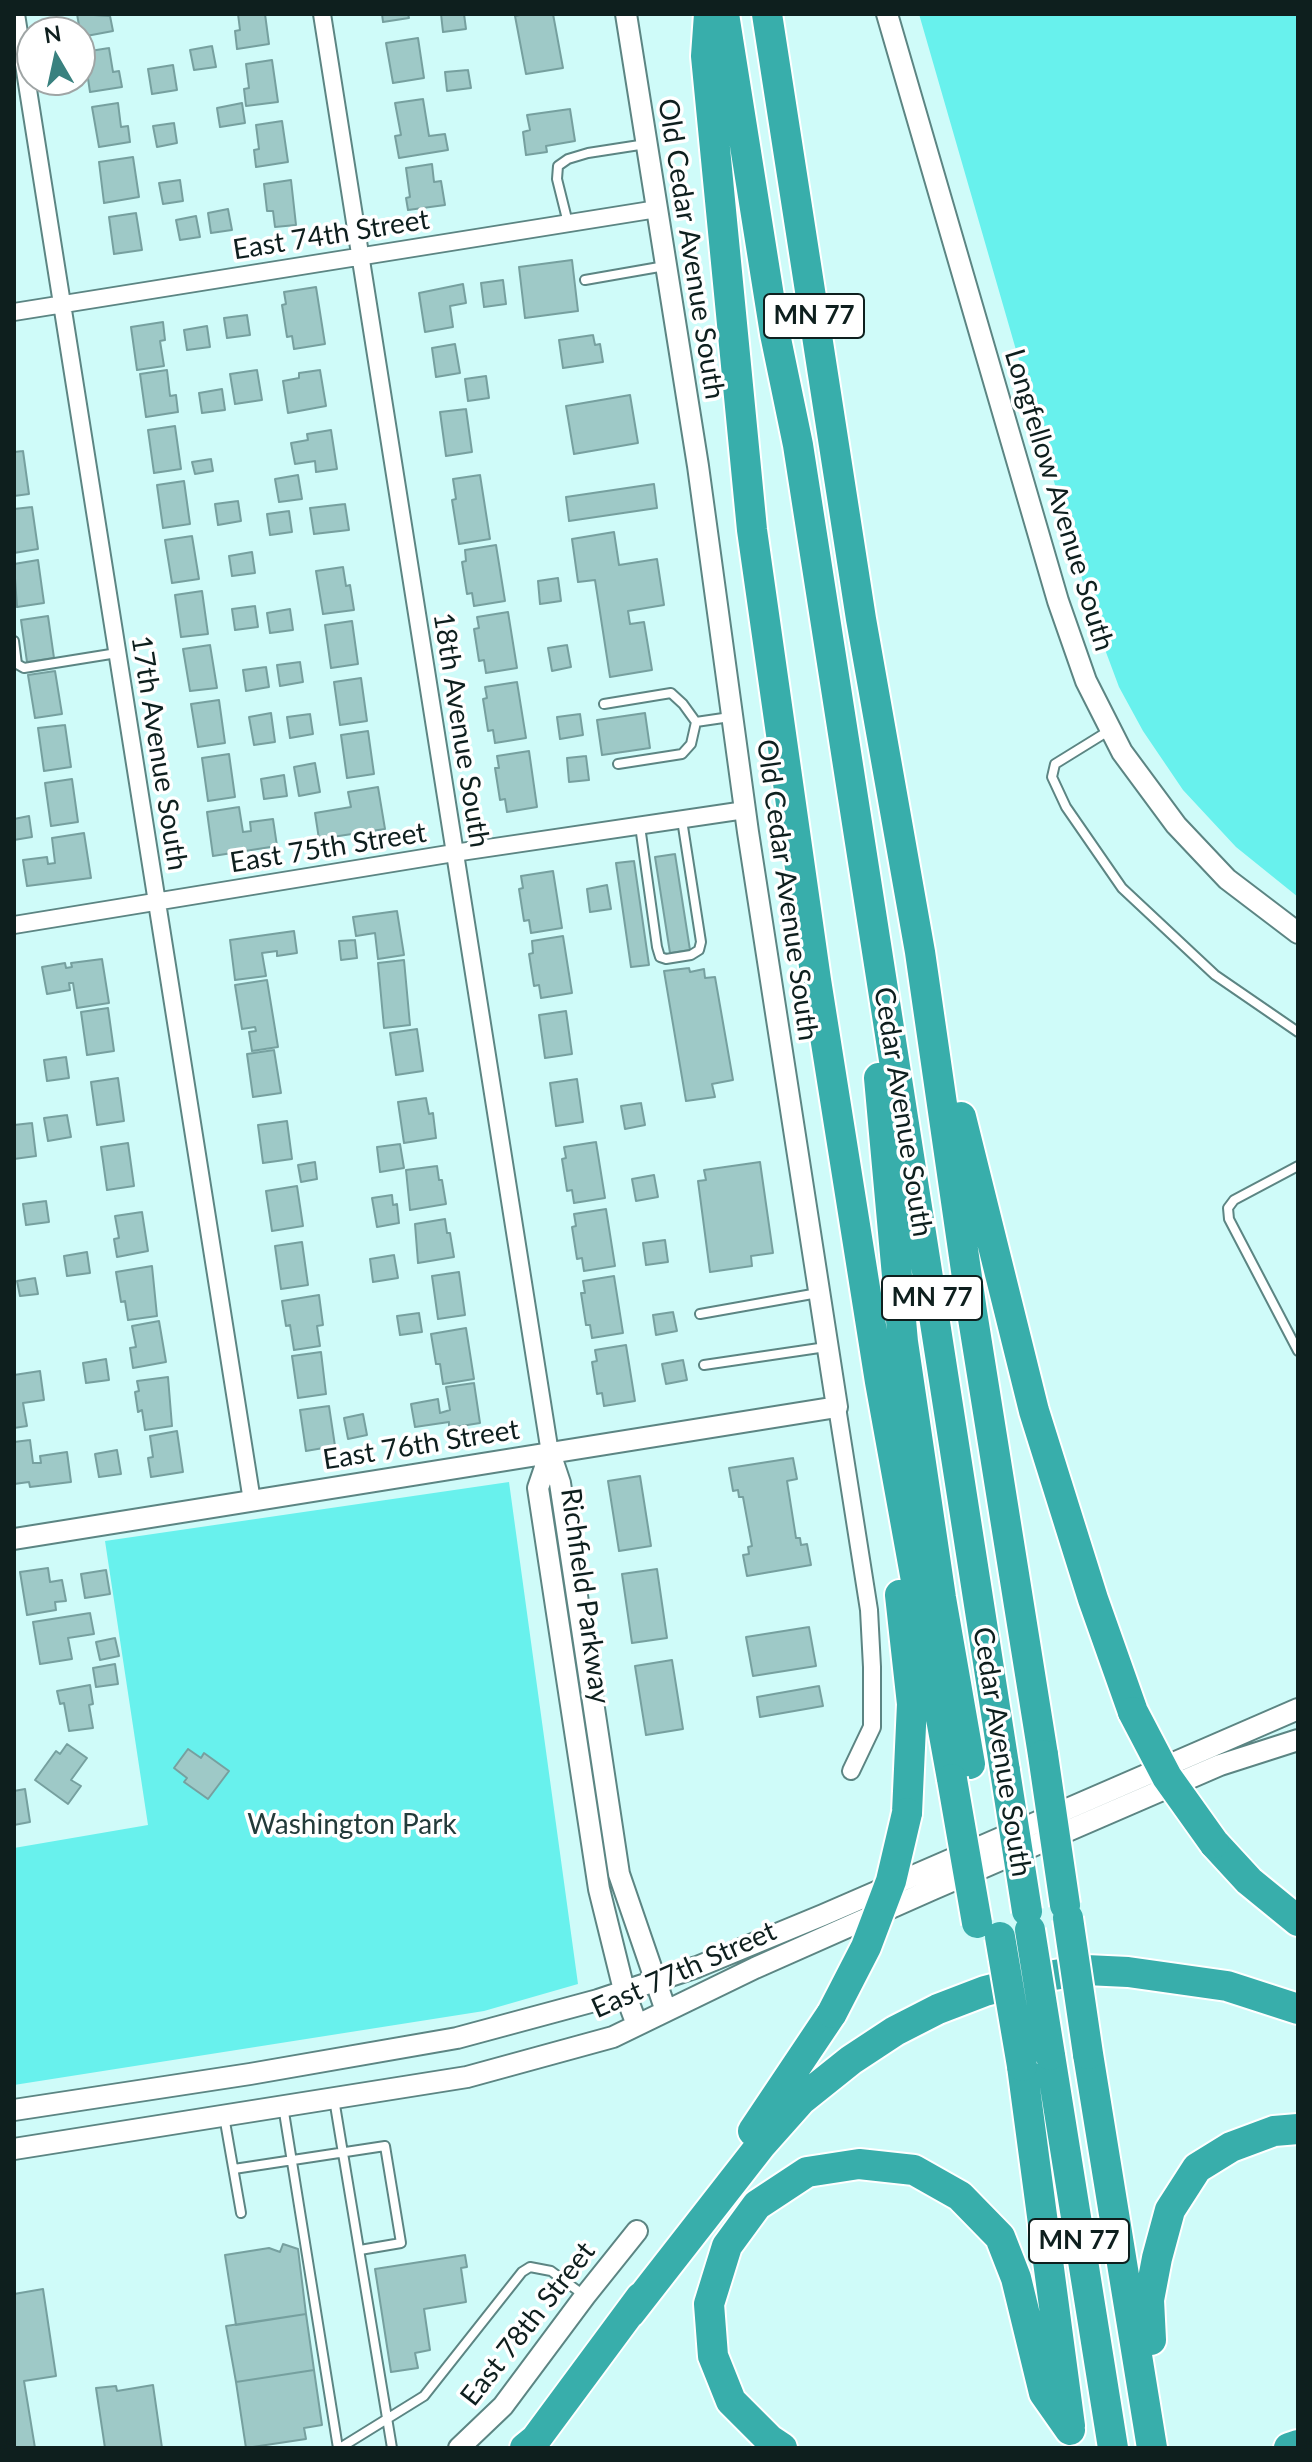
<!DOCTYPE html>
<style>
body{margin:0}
#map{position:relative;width:1312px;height:2462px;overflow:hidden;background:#cffbf9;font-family:Lato,sans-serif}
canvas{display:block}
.frame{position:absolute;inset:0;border:16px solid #0e1f1e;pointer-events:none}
.north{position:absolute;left:16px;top:16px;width:80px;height:80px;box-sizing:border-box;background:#fff;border:2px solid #9fa5a5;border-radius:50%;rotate:351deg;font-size:22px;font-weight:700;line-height:32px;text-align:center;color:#0e1f1e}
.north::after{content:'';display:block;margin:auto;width:28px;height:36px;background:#39817f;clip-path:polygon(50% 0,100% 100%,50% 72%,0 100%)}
</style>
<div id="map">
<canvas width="1312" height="2462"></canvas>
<div class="frame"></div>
<div class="north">N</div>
</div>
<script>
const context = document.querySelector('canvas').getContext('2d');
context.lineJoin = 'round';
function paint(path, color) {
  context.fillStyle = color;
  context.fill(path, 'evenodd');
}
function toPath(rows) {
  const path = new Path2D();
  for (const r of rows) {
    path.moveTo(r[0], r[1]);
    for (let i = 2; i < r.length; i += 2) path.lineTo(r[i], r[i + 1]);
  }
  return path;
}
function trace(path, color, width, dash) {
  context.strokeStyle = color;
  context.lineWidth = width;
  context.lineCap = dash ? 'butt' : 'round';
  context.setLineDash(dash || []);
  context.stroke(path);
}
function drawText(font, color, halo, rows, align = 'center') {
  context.font = font + ' Lato,sans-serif';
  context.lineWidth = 7;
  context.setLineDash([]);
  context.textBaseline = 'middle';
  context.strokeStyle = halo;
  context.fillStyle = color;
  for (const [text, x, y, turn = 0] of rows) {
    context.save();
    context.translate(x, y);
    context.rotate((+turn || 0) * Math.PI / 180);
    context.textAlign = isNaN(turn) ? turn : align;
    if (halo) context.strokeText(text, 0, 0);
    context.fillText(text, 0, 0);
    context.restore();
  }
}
paint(toPath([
 [919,14,1298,14,1298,897,1236,847,1183,790,1143,731,1119,687,1094,620],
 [509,1482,578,1984,484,2011,14,2085,14,1848,148,1825,105,1541]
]), '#68f1ed');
const building = toPath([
 [77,14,110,16,113,31,81,37,77,14],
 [238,14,265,14,269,44,237,49,235,31,240,30,238,14],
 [382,14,408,14,409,18,383,22,382,14],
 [441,14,464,14,466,29,443,32,441,14],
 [525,14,553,14,563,68,526,74,515,16,525,14],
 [418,38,424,78,393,83,386,43,418,38],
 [212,46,216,67,194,70,190,50,212,46],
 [109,48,113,72,119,71,122,87,90,92,84,52,109,48],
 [272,60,278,102,246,106,244,89,249,88,246,64,272,60],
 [173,65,177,90,152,94,148,69,173,65],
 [468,70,471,88,447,91,445,72,468,70],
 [423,99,429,136,445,134,448,150,399,158,395,136,401,135,395,103,423,99],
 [118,103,121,127,128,126,130,142,99,147,92,107,118,103],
 [242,103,245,123,220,127,217,108,242,103],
 [570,109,575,141,546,146,547,152,526,155,523,132,530,130,527,115,570,109],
 [282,121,288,162,256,167,254,150,259,149,256,125,282,121],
 [174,123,177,143,157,147,153,126,174,123],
 [133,157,139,197,104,203,99,162,133,157],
 [432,164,434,182,441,181,445,205,408,210,406,198,410,197,406,168,432,164],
 [180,180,183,201,163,204,159,183,180,180],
 [291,180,296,225,275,227,273,211,267,211,264,184,291,180],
 [228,209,232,230,211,233,208,213,228,209],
 [136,213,142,250,114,254,109,217,136,213],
 [196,216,200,237,180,240,176,220,196,216],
 [572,260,578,311,525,318,519,267,572,260],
 [503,280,506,304,484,307,481,283,503,280],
 [463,284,466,303,450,306,453,327,425,332,419,293,463,284],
 [316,287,325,344,294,349,292,336,287,337,282,305,286,304,284,292,316,287],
 [247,315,250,335,227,338,224,318,247,315],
 [163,322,165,340,160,341,164,366,137,370,131,327,163,322],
 [207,326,210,347,187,350,184,330,207,326],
 [593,335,595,345,600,344,603,362,563,368,559,340,593,335],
 [455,344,460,373,436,377,432,348,455,344],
 [167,370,170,396,176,395,178,412,146,417,140,374,167,370],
 [257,370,262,400,235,404,230,374,257,370],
 [320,370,326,406,288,413,283,381,299,378,299,373,320,370],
 [486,376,489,398,468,401,465,379,486,376],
 [222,389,225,410,202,413,199,393,222,389],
 [630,395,638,443,574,454,566,406,630,395],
 [466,409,472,452,446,456,440,412,466,409],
 [175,426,181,469,154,473,148,430,175,426],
 [331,430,337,469,316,472,315,461,295,464,291,443,308,440,307,434,331,430],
 [23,451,29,494,14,496,14,452,23,451],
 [211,459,213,471,195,474,192,462,211,459],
 [298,475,302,499,279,502,275,479,298,475],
 [480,475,490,539,459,544,452,500,456,499,453,479,480,475],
 [184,481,190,524,163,528,157,485,184,481],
 [654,484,657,508,569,521,566,497,654,484],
 [238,501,241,521,218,525,215,504,238,501],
 [345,504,349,530,314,534,310,508,345,504],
 [32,507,38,549,14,553,14,509,32,507],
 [289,511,292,532,270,535,267,514,289,511],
 [614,532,619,565,657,559,664,605,628,611,630,624,644,622,652,670,610,677,595,580,578,582,572,539,614,532],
 [192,536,199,579,172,583,165,540,192,536],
 [496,545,505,601,474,606,472,593,467,594,462,562,466,561,465,550,496,545],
 [252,552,255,573,232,576,229,556,252,552],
 [38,560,44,603,17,607,14,564,38,560],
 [343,567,346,586,350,585,354,610,323,614,316,571,343,567],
 [558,578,561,601,540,604,538,581,558,578],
 [202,591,208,634,181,637,175,595,202,591],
 [255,606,258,627,235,630,232,609,255,606],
 [290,609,293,630,270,633,267,613,290,609],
 [508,612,517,668,486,673,484,660,479,661,474,629,479,628,477,617,508,612],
 [48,616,54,658,27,662,21,620,48,616],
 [352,621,358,664,331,668,325,625,352,621],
 [210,645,217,688,190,691,183,649,210,645],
 [567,645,571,667,552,671,548,648,567,645],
 [300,662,303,682,280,686,277,665,300,662],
 [266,667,269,687,246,691,243,670,266,667],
 [55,671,62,714,35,718,28,675,55,671],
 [361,678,367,721,340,725,334,682,361,678],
 [517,682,526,738,495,743,493,730,488,731,483,699,487,698,485,687,517,682],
 [219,700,225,743,198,747,191,704,219,700],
 [271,713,275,742,254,745,249,717,271,713],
 [645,713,650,748,602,755,597,720,645,713],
 [310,714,313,734,290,738,287,717,310,714],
 [580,714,583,735,560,739,557,717,580,714],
 [65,725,71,767,44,771,38,728,65,725],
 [368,731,374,774,347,778,341,735,368,731],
 [529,751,537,807,507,812,505,799,500,800,495,768,499,768,497,756,529,751],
 [229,754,235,797,208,801,202,758,229,754],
 [586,756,589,780,569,782,567,758,586,756],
 [315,763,320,792,299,796,294,767,315,763],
 [284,775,287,796,264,799,261,779,284,775],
 [72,779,78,822,51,826,45,783,72,779],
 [378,787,385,829,319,839,315,813,351,807,348,792,378,787],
 [239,807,243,832,251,831,250,822,273,819,277,846,213,856,207,812,239,807],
 [29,816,32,837,14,840,14,819,29,816],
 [84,833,91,878,27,886,23,860,47,857,48,864,55,863,52,838,84,833],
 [675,854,690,950,670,953,655,857,675,854],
 [634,861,649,965,631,967,616,863,634,861],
 [553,871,562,928,531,933,529,920,524,921,519,889,523,888,521,876,553,871],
 [607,885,611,909,590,912,587,889,607,885],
 [397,911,404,955,378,959,375,933,356,936,353,917,397,911],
 [294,931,297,953,277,956,277,951,262,953,266,976,235,980,230,940,294,931],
 [563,936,572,993,541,998,539,985,534,986,529,954,533,953,532,941,563,936],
 [355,940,357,958,341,960,339,941,355,940],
 [102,959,109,1003,77,1008,73,983,69,983,70,990,47,994,42,967,65,963,66,968,72,967,71,963,102,959],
 [404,960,410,1025,384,1028,378,963,404,960],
 [689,968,690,972,704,969,705,978,715,977,733,1080,712,1084,715,1097,686,1101,664,971,689,968],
 [267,980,278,1047,252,1051,249,1032,256,1031,255,1027,242,1029,235,985,267,980],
 [108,1008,114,1051,87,1055,81,1012,108,1008],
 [566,1011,572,1054,545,1058,539,1015,566,1011],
 [417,1029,423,1071,396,1075,390,1033,417,1029],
 [274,1050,281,1093,253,1097,247,1054,274,1050],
 [66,1057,69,1078,47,1081,44,1060,66,1057],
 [118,1078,124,1121,97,1125,91,1082,118,1078],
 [577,1079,583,1122,556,1126,550,1083,577,1079],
 [426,1098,429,1114,433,1113,436,1138,404,1143,398,1102,426,1098],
 [641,1103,645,1125,625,1129,621,1106,641,1103],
 [67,1115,71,1137,48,1141,44,1118,67,1115],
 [287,1121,292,1159,263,1163,258,1125,287,1121],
 [32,1123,36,1156,14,1159,14,1125,32,1123],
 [596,1142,605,1198,574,1203,572,1190,567,1191,562,1159,566,1158,564,1147,596,1142],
 [128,1143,134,1186,107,1190,101,1147,128,1143],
 [400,1144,404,1168,380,1172,377,1147,400,1144],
 [315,1162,317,1179,301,1182,298,1165,315,1162],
 [760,1162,773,1253,751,1256,752,1266,710,1272,698,1181,706,1180,704,1170,760,1162],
 [437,1166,439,1180,442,1180,446,1204,410,1210,406,1170,437,1166],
 [654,1175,658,1197,636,1201,632,1179,654,1175],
 [297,1186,303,1226,272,1231,266,1191,297,1186],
 [392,1195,393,1205,397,1204,399,1223,377,1227,372,1198,392,1195],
 [46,1201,49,1222,26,1225,23,1204,46,1201],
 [606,1209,615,1266,584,1271,582,1258,577,1259,572,1227,576,1226,574,1214,606,1209],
 [142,1212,148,1251,117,1257,114,1239,119,1238,115,1216,142,1212],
 [445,1219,447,1233,450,1233,454,1257,418,1263,415,1224,445,1219],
 [665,1240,668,1262,646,1265,643,1243,665,1240],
 [302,1242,308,1285,281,1289,275,1246,302,1242],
 [87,1252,90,1273,67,1276,64,1256,87,1252],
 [394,1255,398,1278,373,1282,370,1259,394,1255],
 [152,1266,157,1316,128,1320,125,1301,121,1302,116,1272,152,1266],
 [459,1272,465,1315,438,1319,432,1276,459,1272],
 [614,1276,623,1333,592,1338,590,1325,586,1325,581,1293,585,1293,583,1281,614,1276],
 [35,1278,38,1294,20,1296,17,1281,35,1278],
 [319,1295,323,1325,317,1326,320,1346,294,1350,290,1325,286,1326,282,1301,319,1295],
 [673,1312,677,1331,656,1335,653,1315,673,1312],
 [419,1313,422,1332,400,1335,397,1316,419,1313],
 [159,1321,166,1362,133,1368,130,1348,136,1347,132,1326,159,1321],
 [466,1328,474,1379,443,1384,440,1364,436,1364,431,1334,466,1328],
 [626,1345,635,1401,604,1406,602,1393,597,1394,592,1362,597,1361,595,1350,626,1345],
 [321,1352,326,1394,298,1398,292,1356,321,1352],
 [106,1359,109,1380,86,1383,83,1363,106,1359],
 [683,1360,687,1380,666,1384,662,1364,683,1360],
 [40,1371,44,1400,23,1403,27,1426,14,1428,14,1375,40,1371],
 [168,1377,172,1426,145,1430,142,1410,138,1412,135,1392,139,1391,137,1381,168,1377],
 [474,1383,480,1423,449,1428,449,1422,415,1427,411,1404,438,1399,440,1413,450,1410,446,1387,474,1383],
 [329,1406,335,1446,306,1451,300,1410,329,1406],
 [363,1414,367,1435,348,1439,344,1418,363,1414],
 [177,1431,183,1472,151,1477,148,1458,153,1457,150,1436,177,1431],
 [30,1440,33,1463,41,1463,40,1456,67,1452,71,1482,30,1487,29,1482,14,1484,14,1442,30,1440],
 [117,1450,121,1474,99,1477,95,1454,117,1450],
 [793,1458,797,1479,787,1481,796,1538,800,1538,801,1545,807,1544,811,1565,747,1576,743,1555,749,1554,748,1547,752,1546,743,1497,739,1497,738,1490,733,1491,729,1468,793,1458],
 [640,1476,651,1546,619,1551,608,1481,640,1476],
 [48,1568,50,1582,62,1580,66,1601,55,1602,56,1610,27,1615,20,1572,48,1568],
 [657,1569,667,1638,632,1643,622,1574,657,1569],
 [106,1570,110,1594,85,1598,81,1574,106,1570],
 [90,1613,94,1634,68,1638,72,1659,40,1664,33,1622,90,1613],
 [809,1627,816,1666,753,1676,746,1637,809,1627],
 [115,1638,119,1656,100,1660,96,1642,115,1638],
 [672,1660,683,1729,646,1735,635,1666,672,1660],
 [115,1664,118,1684,96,1687,93,1668,115,1664],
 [90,1685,93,1704,89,1705,93,1728,69,1731,64,1703,60,1704,57,1691,90,1685],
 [819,1686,823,1706,760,1717,757,1697,819,1686],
 [67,1744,87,1758,71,1780,81,1786,68,1804,35,1780,56,1751,60,1754,67,1744],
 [188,1749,201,1758,204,1753,229,1771,208,1799,184,1782,187,1778,174,1768,188,1749],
 [25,1789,30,1822,14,1825,14,1791,25,1789],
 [283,2244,298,2249,306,2314,236,2325,225,2255,269,2248,280,2252,283,2244],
 [465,2255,467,2267,461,2268,466,2302,424,2309,430,2350,415,2353,418,2368,391,2372,375,2269,465,2255],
 [43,2289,56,2376,24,2381,35,2448,14,2448,14,2294,43,2289],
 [306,2314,314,2370,236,2382,226,2326,306,2314],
 [314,2370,322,2425,304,2428,306,2439,246,2448,236,2382,314,2370],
 [153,2385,162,2448,105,2448,96,2388,116,2386,117,2391,153,2385]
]);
paint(building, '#9ec9c7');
trace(building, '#76a09f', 2);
const service = toPath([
 [568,223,557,179,558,166,568,159,588,153,646,144],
 [585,280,665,266],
 [14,641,17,664,24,668,117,653],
 [604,704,671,693,683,704,696,722,691,744,682,754,618,764],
 [696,722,730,717],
 [1110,730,1055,764,1052,777,1066,807,1122,888,1215,975,1298,1032],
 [640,826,657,947,660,957,666,959,691,955,699,950,701,942,682,820],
 [1298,1166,1234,1200,1228,1208,1229,1219,1298,1351],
 [700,1314,818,1293],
 [704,1365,826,1347],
 [334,2099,392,2448],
 [283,2106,338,2448],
 [224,2116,241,2213],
 [234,2169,385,2146,401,2243,360,2250],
 [340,2448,424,2396,522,2272,530,2267,551,2271,585,2296]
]);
const minor = toPath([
 [16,14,252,1501],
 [322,14,550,1453],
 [14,312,657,209],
 [14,925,454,853,745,810],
 [837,1407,869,1610,872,1667,872,1727,851,1771]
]);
const tertiary = toPath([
 [887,14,1058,601,1086,681,1122,752,1176,825,1227,879,1298,933],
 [550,1453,538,1488,599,1889,624,1990,637,2025],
 [550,1453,560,1483,619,1874,666,2011],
 [14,1539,837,1407,748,832,698,466,626,14],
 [14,2110,250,2074,457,2038,598,2000,697,1967,823,1915,1298,1709],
 [14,2149,467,2077,613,2037,755,1968,931,1890,1220,1765,1298,1740],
 [459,2448,503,2406,585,2296,637,2231]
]);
const motorway = toPath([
 [709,14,706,56,752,530,816,980,880,1382,952,1779],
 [724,14,775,334,798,445,1005,1771],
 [767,14,861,619,920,952,972,1312,1043,1755],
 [879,1078,903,1342,941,1598,970,1764],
 [961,1117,1034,1411,1093,1599,1133,1712],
 [900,1595,912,1704,907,1813],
 [1214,1843,1249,1881,1298,1921],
 [1088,2054,1152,2448],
 [1050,2055,1113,2448],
 [1022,2066,1070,2426],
 [753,2131,832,2013],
 [630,2313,761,2145,801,2100,851,2060,895,2031,938,2009,985,1991,1035,1978,1086,1970,1128,1972,1227,1986,1298,2009],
 [1151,2340,1149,2300,1157,2258,1170,2210,1197,2168,1231,2147,1274,2131,1298,2129],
 [525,2448,536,2439,641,2297],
 [782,2448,770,2440,731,2401,713,2356,709,2304,727,2246,757,2205,807,2172,859,2164,914,2170,960,2196,1000,2237,1016,2278,1044,2393,1070,2430],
 [1289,2448,1298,2445]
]);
trace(service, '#5c8583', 12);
trace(minor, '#5c8583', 20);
trace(tertiary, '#5c8583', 24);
trace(motorway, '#fff', 34);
trace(service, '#fff', 8);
trace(minor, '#fff', 16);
trace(tertiary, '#fff', 20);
trace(motorway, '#38aeab', 30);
const motorwayBridge = toPath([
 [1133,1712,1167,1777,1214,1843],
 [1043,1755,1065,1905],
 [1005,1771,1027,1911],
 [952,1779,977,1923],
 [1068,1918,1088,2054],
 [1030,1930,1050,2055],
 [1000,1937,1022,2066],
 [832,2013,866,1947,891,1881,907,1813]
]);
trace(motorwayBridge, '#fff', 34, []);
trace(motorwayBridge, '#38aeab', 30);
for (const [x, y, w] of [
 [814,316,100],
 [932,1298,100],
 [1079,2241,100]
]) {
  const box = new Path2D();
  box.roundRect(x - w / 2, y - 22, w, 44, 6);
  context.fillStyle = '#fff';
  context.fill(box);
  trace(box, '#0e1f1e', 2);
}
drawText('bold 26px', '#0e1f1e', null, [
 ["MN 77",814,316],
 ["MN 77",932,1298],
 ["MN 77",1079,2241]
]);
drawText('28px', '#0e1f1e', '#fff', [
 ["East 74th Street",331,235,-9],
 ["Old Cedar Avenue South",691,249,81],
 ["Longfellow Avenue South",1059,500,73],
 ["18th Avenue South",461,730,81],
 ["17th Avenue South",159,753,81],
 ["East 75th Street",328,848,-9],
 ["Old Cedar Avenue South",787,890,82],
 ["Cedar Avenue South",903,1112,81],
 ["East 76th Street",421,1445,-9],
 ["Richfield Parkway",585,1596,82],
 ["Cedar Avenue South",1002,1752,81],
 ["East 77th Street",684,1970,-24],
 ["East 78th Street",528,2324,-52]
]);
drawText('28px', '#233b3a', '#fff', [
 ["Washington Park",352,1825]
]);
</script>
